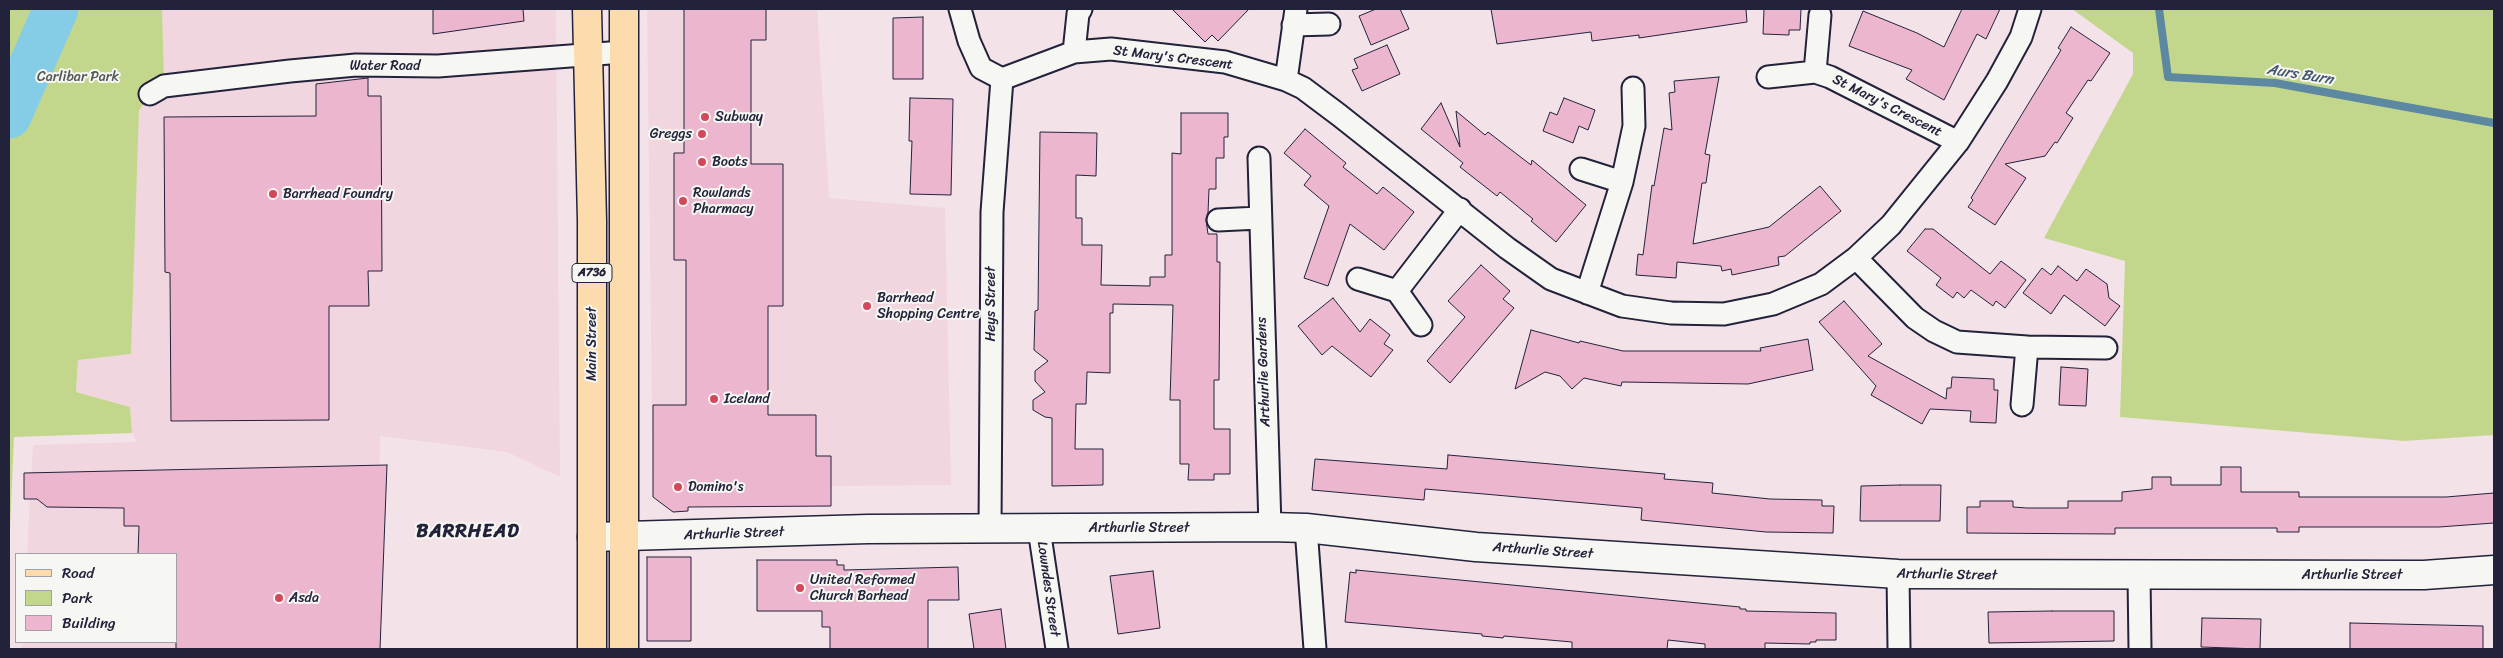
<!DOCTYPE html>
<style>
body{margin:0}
#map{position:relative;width:2503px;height:658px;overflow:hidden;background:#f3e3e8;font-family:Sriracha,sans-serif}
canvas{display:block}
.frame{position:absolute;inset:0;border:10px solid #22223b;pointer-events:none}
.legend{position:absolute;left:15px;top:553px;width:162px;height:90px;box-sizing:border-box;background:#f6f6f2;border:1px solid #a1a1a9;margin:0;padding:6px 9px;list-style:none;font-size:15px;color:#22223b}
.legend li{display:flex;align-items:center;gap:10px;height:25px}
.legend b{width:25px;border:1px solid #a1a1a9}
</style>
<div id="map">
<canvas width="2503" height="658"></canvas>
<div class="frame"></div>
<ul class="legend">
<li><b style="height:6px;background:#fcdcac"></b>Road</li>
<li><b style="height:14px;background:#c3d78c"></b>Park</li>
<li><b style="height:14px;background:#edb6cf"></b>Building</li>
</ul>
</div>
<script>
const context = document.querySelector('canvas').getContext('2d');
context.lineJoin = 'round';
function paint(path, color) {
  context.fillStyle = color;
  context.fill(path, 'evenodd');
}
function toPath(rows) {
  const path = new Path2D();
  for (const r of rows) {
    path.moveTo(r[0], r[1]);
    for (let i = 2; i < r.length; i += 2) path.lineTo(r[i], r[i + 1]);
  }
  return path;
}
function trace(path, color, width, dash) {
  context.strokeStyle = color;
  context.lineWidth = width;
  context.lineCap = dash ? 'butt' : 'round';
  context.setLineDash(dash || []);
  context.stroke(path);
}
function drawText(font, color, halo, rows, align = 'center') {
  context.font = font + ' Sriracha,sans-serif';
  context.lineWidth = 4;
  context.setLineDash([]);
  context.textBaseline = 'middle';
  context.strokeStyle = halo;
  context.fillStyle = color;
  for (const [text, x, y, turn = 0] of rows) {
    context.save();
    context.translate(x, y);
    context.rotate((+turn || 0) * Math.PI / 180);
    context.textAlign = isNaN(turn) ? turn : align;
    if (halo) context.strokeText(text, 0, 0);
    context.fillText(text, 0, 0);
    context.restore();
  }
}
paint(toPath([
 [162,9,556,9,560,477,507,452,380,436,377,649,21,649,22,642,176,642,176,554,27,554,33,445,137,442,132,433,130,407,76,392,78,360,131,354,139,110,164,78],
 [647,9,817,9,829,198,945,208,951,485,831,486,689,507,688,511,673,512,653,497]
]), '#f1d6e0');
paint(toPath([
 [9,9,162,9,164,78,139,110,131,354,78,360,76,392,130,407,132,433,14,437,9,553],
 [2072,9,2494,9,2494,435,2404,441,2120,417,2125,261,2044,238,2133,74,2133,53]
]), '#c3d78c');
trace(toPath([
 [2159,9,2168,77,2275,83,2494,123]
]), '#5d88a2', 8);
trace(toPath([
 [9,116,56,9]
]), '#85cce6', 45);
const building = toPath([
 [433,9,523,9,524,21,433,34,433,9],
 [684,9,766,9,766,40,751,40,751,164,783,164,783,306,768,306,768,415,816,415,816,456,831,456,831,506,688,507,688,511,673,512,653,497,653,405,686,405,686,260,674,260,674,153,684,153,684,9],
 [1172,9,1249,9,1218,41,1212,35,1205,42,1172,9],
 [1376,9,1400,9,1409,29,1371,45,1359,16,1376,9],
 [1491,9,1746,9,1747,22,1639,38,1639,35,1592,41,1591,32,1497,44,1491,9],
 [1764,9,1801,9,1800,30,1789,30,1789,35,1763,34,1764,9],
 [1962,9,2000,9,1986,39,1977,34,1944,100,1906,79,1912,70,1849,46,1863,11,1917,33,1944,47,1962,9],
 [923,17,923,79,893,79,893,18,923,17],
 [2071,27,2110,53,2091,81,2088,80,2066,113,2073,118,2057,143,2055,142,2045,156,2005,164,2026,178,1995,225,1968,207,1973,200,1971,198,2061,50,2058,48,2071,27],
 [1387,45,1400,74,1362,91,1352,70,1358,68,1354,59,1387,45],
 [1719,77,1705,154,1710,155,1706,183,1702,183,1693,244,1769,227,1820,186,1841,211,1785,256,1778,257,1779,265,1732,275,1731,269,1722,271,1721,266,1677,262,1676,278,1636,275,1638,254,1643,255,1652,185,1654,186,1664,128,1672,130,1669,93,1675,92,1674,81,1719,77],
 [368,78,368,96,381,96,382,271,368,271,369,306,329,306,329,420,171,421,170,273,165,272,164,117,316,116,316,84,368,78],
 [910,98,953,99,951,195,910,194,912,141,909,141,910,98],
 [1564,98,1595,110,1588,130,1579,126,1573,143,1543,131,1550,112,1557,115,1564,98],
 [1441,103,1460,147,1456,111,1485,135,1488,132,1531,165,1532,160,1586,205,1556,242,1531,221,1533,219,1500,192,1497,196,1460,167,1463,163,1421,129,1441,103],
 [1181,113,1228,113,1228,137,1224,137,1224,158,1216,158,1216,189,1209,189,1208,213,1206,220,1208,234,1217,234,1217,262,1220,262,1219,380,1214,380,1214,429,1230,429,1230,474,1214,474,1214,480,1188,480,1189,464,1180,464,1180,400,1170,400,1173,305,1113,304,1113,313,1110,313,1110,373,1087,372,1086,404,1076,404,1075,449,1103,449,1103,485,1052,486,1052,418,1045,417,1033,410,1033,400,1045,392,1035,381,1035,371,1048,361,1034,350,1035,311,1038,310,1040,132,1097,133,1096,176,1076,175,1076,218,1082,218,1082,245,1102,245,1101,285,1150,286,1150,277,1165,277,1165,255,1172,255,1172,153,1181,154,1181,113],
 [1305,129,1346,163,1343,167,1377,194,1383,187,1414,212,1384,250,1350,224,1328,286,1304,278,1329,206,1304,185,1311,176,1284,153,1305,129],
 [1925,229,1933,229,1990,274,2001,261,2026,280,2005,308,1996,301,1993,306,1971,290,1964,298,1957,292,1953,298,1936,285,1941,278,1907,251,1925,229],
 [1481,265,1510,291,1503,299,1514,308,1450,383,1427,361,1465,317,1448,301,1481,265],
 [2058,266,2077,281,2086,269,2107,284,2109,298,2120,306,2105,326,2064,295,2051,314,2023,293,2042,268,2051,275,2058,266],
 [1333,298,1360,332,1370,319,1390,335,1384,344,1393,350,1371,377,1332,346,1322,355,1298,326,1333,298],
 [1844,301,1882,344,1868,356,1946,399,1947,388,1951,388,1952,377,1994,379,1994,390,1998,390,1996,423,1970,422,1971,411,1930,409,1922,424,1871,395,1876,386,1819,322,1844,301],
 [1531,330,1579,343,1580,341,1623,351,1761,351,1760,348,1808,339,1813,370,1748,384,1622,382,1621,386,1584,378,1572,389,1560,376,1545,372,1515,389,1531,330],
 [2061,367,2088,369,2086,406,2059,405,2061,367],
 [1448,455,1665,474,1664,479,1713,483,1712,493,1770,499,1822,500,1822,506,1834,506,1833,533,1766,532,1641,520,1642,508,1484,494,1425,489,1424,500,1312,490,1315,459,1447,469,1448,455],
 [387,465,380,649,176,649,176,554,138,554,139,526,124,526,124,508,47,507,37,499,24,499,24,473,387,465],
 [2221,467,2241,467,2241,492,2299,492,2299,497,2446,497,2494,493,2494,523,2439,527,2299,527,2299,532,2277,532,2277,528,2115,528,2115,534,1967,533,1967,507,1980,507,1980,501,2013,501,2013,507,2027,508,2068,508,2068,501,2122,501,2122,492,2152,489,2152,477,2171,477,2171,485,2221,485,2221,467],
 [1900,485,1941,485,1940,521,1860,521,1861,486,1900,485],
 [647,557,691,557,691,641,647,641,647,557],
 [757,560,837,560,837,565,844,565,844,570,958,567,959,600,928,600,928,649,830,649,830,627,822,627,822,611,757,611,757,560],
 [1356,570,1740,607,1740,609,1746,609,1746,611,1836,613,1836,640,1816,640,1816,642,1810,642,1810,644,1765,643,1765,649,1705,649,1705,644,1668,640,1667,649,1572,649,1572,642,1504,636,1503,638,1493,637,1482,636,1482,634,1345,622,1350,572,1356,573,1356,570],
 [1153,571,1160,628,1118,634,1110,576,1153,571],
 [1001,609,1006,649,974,649,969,614,1001,609],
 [2052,611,2114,611,2114,641,1989,643,1988,612,2052,611],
 [2202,618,2261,619,2260,649,2201,647,2202,618],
 [2350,623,2483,626,2483,649,2350,649,2350,623]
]);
paint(building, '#edb6cf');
trace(building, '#22223b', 1);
const street = toPath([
 [960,9,969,41,981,68,1002,79],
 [1293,25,1329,24],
 [1074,52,1078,14,1081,9],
 [1815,72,1820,15],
 [1768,77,1815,72,1830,77,1958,142],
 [1002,79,1074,52,1111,49,1225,62,1286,80,1303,88,1339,115,1507,248,1551,279,1622,306,1671,313,1724,314,1773,304,1821,284,1856,258,1891,225,1958,142,1997,81,2021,37,2030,9],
 [1286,80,1296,9],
 [150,94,164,86,290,71,356,65,438,66,623,52],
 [1259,158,1270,527],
 [1581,169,1622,182],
 [1218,220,1259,218],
 [1856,258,1915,318,1934,331,1957,342,2027,347,2106,348],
 [1358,279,1397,291,1421,325],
 [1397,291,1460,209],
 [1587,293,1622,182,1634,126,1633,88],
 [2022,405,2027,347],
 [1306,528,1315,649],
 [1039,529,1057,649],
 [990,530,992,212,1002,79],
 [1898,574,1899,649],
 [2139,576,2140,649]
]);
const secondary = toPath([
 [592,537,868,529,1270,527,1306,528,1476,547,1898,574,2424,575,2494,570]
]);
const primary = toPath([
 [587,9,592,221,592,649],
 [624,9,624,649]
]);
trace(street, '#22223b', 25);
trace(secondary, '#22223b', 31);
trace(primary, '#22223b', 31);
trace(street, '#f6f6f2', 21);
trace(secondary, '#f6f6f2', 28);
trace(primary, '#fcdcac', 28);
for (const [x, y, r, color] of [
 [705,117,5,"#d1495b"],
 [702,134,5,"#d1495b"],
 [702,162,5,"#d1495b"],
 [273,194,5,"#d1495b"],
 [683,201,5,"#d1495b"],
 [867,306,5,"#d1495b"],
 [714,399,5,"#d1495b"],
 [678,487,5,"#d1495b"],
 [800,588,5,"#d1495b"],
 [279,598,5,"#d1495b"]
]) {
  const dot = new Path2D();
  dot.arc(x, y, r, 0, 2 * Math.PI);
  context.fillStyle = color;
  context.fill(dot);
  trace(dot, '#f6f6f2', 2);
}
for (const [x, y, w] of [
 [592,273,40]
]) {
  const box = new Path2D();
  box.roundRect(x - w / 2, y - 9.5, w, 19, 4);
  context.fillStyle = '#f6f6f2';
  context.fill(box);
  trace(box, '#22223b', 1);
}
drawText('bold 12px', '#22223b', null, [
 ["A736",592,273]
]);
drawText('14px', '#22223b', '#f6f6f2', [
 ["St Mary's Crescent",1173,58,7],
 ["Water Road",385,66],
 ["St Mary's Crescent",1887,106,27],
 ["Heys Street",991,304,-90],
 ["Main Street",592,344,-90],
 ["Arthurlie Gardens",1264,372,-92],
 ["Arthurlie Street",1139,528],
 ["Arthurlie Street",734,534,-2],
 ["Arthurlie Street",1543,551,4],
 ["Arthurlie Street",1947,575,1],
 ["Arthurlie Street",2352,575],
 ["Lowndes Street",1048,589,82]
]);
drawText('14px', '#525853', '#f6f6f2', [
 ["Carlibar Park",78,77]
]);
drawText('14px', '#22223b', '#f6f6f2', [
 ["Subway",715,117],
 ["Greggs",692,134,"right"],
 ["Boots",712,162],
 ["Rowlands",693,193],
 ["Pharmacy",693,209],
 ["Barrhead Foundry",283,194],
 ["Barrhead",877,298],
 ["Shopping Centre",877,314],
 ["Iceland",724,399],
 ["Domino's",688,487],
 ["United Reformed",810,580],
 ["Church Barhead",810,596],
 ["Asda",289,598]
], 'left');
drawText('italic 15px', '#40556e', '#f6f6f2', [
 ["Aurs Burn",2300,75,9]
]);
context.letterSpacing = '1px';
drawText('bold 19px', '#22223b', '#f6f6f2', [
 ["BARRHEAD",468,532]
]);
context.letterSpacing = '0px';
</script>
